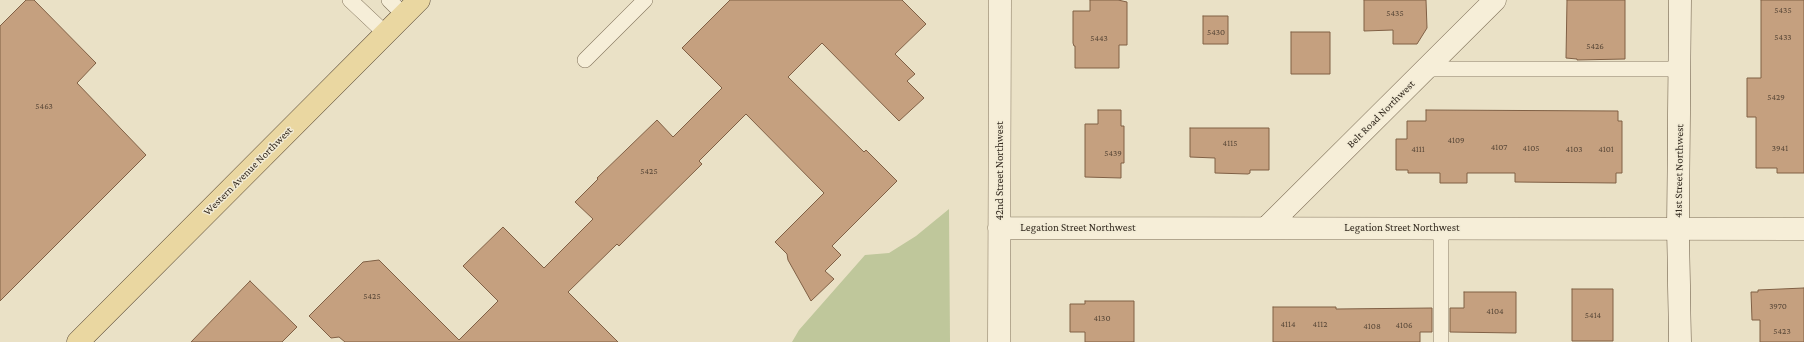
<!DOCTYPE html>
<style>
body{margin:0}
canvas{display:block;background:#eae1c6}
</style>
<canvas width="1804" height="342"></canvas>
<script>
const context = document.querySelector('canvas').getContext('2d');
context.lineJoin = 'round';
function paint(path, color) {
  context.fillStyle = color;
  context.fill(path, 'evenodd');
}
function toPath(rows) {
  const path = new Path2D();
  for (const r of rows) {
    path.moveTo(r[0], r[1]);
    for (let i = 2; i < r.length; i += 2) path.lineTo(r[i], r[i + 1]);
  }
  return path;
}
function trace(path, color, width, dash) {
  context.strokeStyle = color;
  context.lineWidth = width;
  context.lineCap = dash ? 'butt' : 'round';
  context.setLineDash(dash || []);
  context.stroke(path);
}
function drawText(font, color, halo, rows, align = 'center') {
  context.font = font + ' "Crimson Pro",serif';
  context.lineWidth = 3;
  context.setLineDash([]);
  context.textBaseline = 'middle';
  context.strokeStyle = halo;
  context.fillStyle = color;
  for (const [text, x, y, turn = 0] of rows) {
    context.save();
    context.translate(x, y);
    context.rotate((+turn || 0) * Math.PI / 180);
    context.textAlign = isNaN(turn) ? turn : align;
    if (halo) context.strokeText(text, 0, 0);
    context.fillText(text, 0, 0);
    context.restore();
  }
}
paint(toPath([
 [949,209,950,342,792,342,799,330,865,255,889,253,916,236]
]), '#bfc79b');
const building = toPath([
 [26,0,34,0,96,63,77,83,146,155,0,301,0,26,26,0],
 [730,0,902,0,926,24,895,54,915,74,907,81,924,98,899,121,822,43,788,77,864,152,866,150,897,181,832,246,841,255,825,271,834,279,811,301,788,260,787,254,775,242,824,193,746,114,699,161,702,164,619,246,617,244,568,292,618,342,345,342,339,337,331,338,309,316,363,262,379,260,459,340,498,301,463,266,503,227,544,268,593,219,575,202,598,179,597,178,657,120,673,137,722,88,682,48,730,0],
 [1090,0,1118,0,1127,2,1127,45,1119,45,1119,68,1075,68,1075,46,1074,46,1073,43,1073,11,1090,11,1090,0],
 [1364,0,1426,0,1427,28,1417,44,1393,44,1393,30,1364,31,1364,0],
 [1567,0,1625,0,1625,59,1577,60,1577,59,1566,58,1567,0],
 [1761,0,1804,0,1804,173,1777,173,1777,168,1756,168,1756,117,1747,117,1747,78,1761,78,1761,0],
 [1203,16,1228,16,1228,44,1203,44,1203,16],
 [1291,32,1330,32,1330,74,1291,74,1291,32],
 [1098,110,1121,110,1121,126,1124,126,1124,163,1121,163,1121,178,1085,177,1085,124,1098,124,1098,110],
 [1426,110,1618,111,1618,121,1622,121,1622,173,1616,173,1616,183,1515,182,1515,173,1467,173,1467,183,1440,183,1440,173,1408,173,1408,170,1396,170,1396,139,1407,139,1407,121,1426,121,1426,110],
 [1190,128,1269,128,1269,170,1250,170,1250,173,1248,174,1215,173,1215,158,1190,157,1190,128],
 [250,281,297,327,282,342,191,342,250,281],
 [1804,288,1804,342,1760,342,1760,320,1752,320,1751,292,1758,292,1758,290,1804,288],
 [1572,289,1613,289,1613,341,1572,341,1572,289],
 [1464,292,1516,292,1516,333,1450,332,1450,308,1464,308,1464,292],
 [1085,301,1134,301,1134,342,1085,342,1085,332,1070,332,1070,304,1085,304,1085,301],
 [1273,307,1336,307,1336,309,1432,308,1432,332,1420,332,1420,342,1273,342,1273,307]
]);
paint(building, '#c5a07f');
trace(building, '#806045', 1);
const lane = toPath([
 [350,0,385,33],
 [389,0,404,15],
 [585,60,645,0],
 [1427,69,1679,69],
 [1441,228,1441,342]
]);
const street = toPath([
 [999,228,1804,229],
 [1266,228,1495,0],
 [999,342,1000,0]
]);
const secondary = toPath([
 [1680,0,1678,228,1680,342]
]);
const primary = toPath([
 [78,342,419,0]
]);
trace(lane, '#83745d', 16);
trace(street, '#83745d', 23);
trace(secondary, '#655540', 23);
trace(primary, '#524231', 23);
trace(lane, '#f6eed8', 15);
trace(street, '#f6eed8', 22);
trace(secondary, '#f6eed8', 22);
trace(primary, '#ead7a1', 22);
drawText('9px', '#594838', null, [
 ["5435",1783,10],
 ["5435",1395,13],
 ["5430",1216,32],
 ["5433",1783,37],
 ["5443",1099,38],
 ["5426",1595,46],
 ["5429",1776,97],
 ["5463",44,106],
 ["4109",1456,140],
 ["4115",1230,143],
 ["4107",1499,147],
 ["4105",1531,148],
 ["3941",1780,148],
 ["4111",1418,149],
 ["4103",1574,149],
 ["4101",1606,149],
 ["5439",1113,153],
 ["5425",649,171],
 ["5425",372,296],
 ["3970",1778,306],
 ["4104",1495,311],
 ["5414",1593,315],
 ["4130",1102,318],
 ["4114",1288,324],
 ["4112",1320,324],
 ["4106",1404,325],
 ["4108",1372,326],
 ["5423",1782,331]
]);
drawText('11px', '#352b20', '#f2ebd5', [
 ["Belt Road Northwest",1381,114,-45],
 ["Western Avenue Northwest",248,171,-45],
 ["42nd Street Northwest",1000,171,-90],
 ["41st Street Northwest",1679,171,-89],
 ["Legation Street Northwest",1078,228],
 ["Legation Street Northwest",1402,228]
]);
</script>
